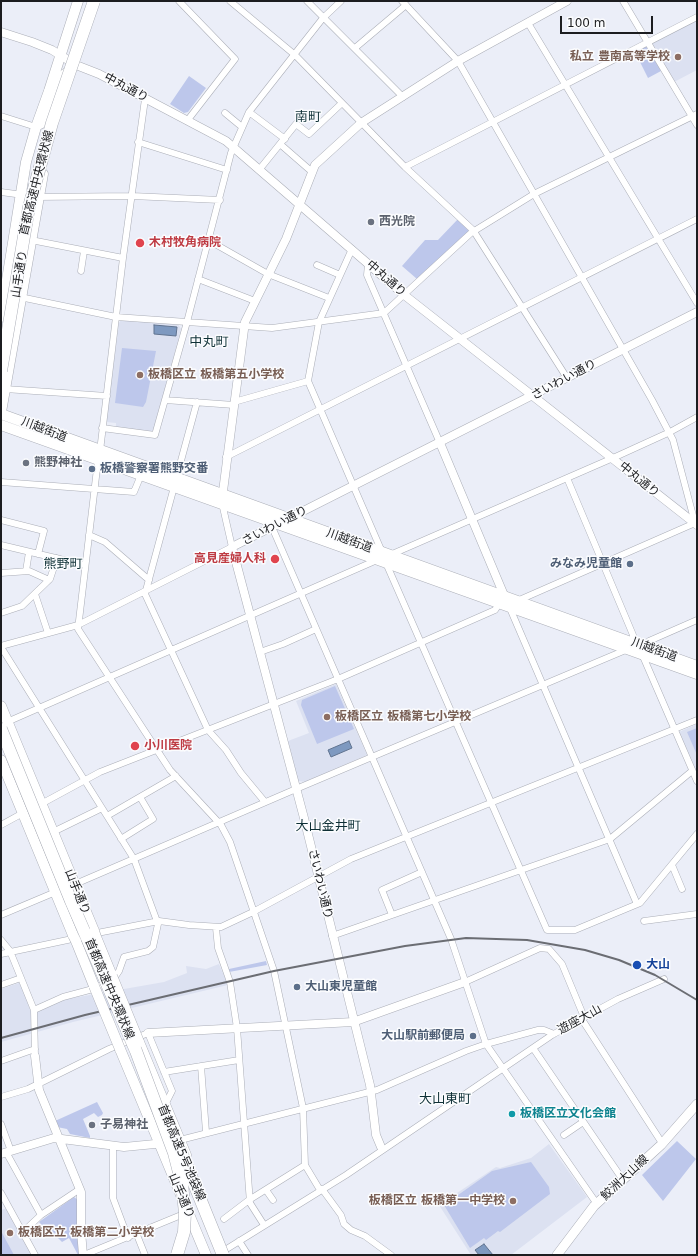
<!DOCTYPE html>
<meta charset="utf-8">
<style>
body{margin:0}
#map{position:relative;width:698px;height:1256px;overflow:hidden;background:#ebeef8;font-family:"DejaVu Sans",sans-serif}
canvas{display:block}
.frame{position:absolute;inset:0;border:2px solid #1c1d20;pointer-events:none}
.scale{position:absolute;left:560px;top:16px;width:93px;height:18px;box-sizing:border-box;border:2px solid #1c1d20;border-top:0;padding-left:5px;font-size:12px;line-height:14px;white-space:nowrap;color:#1c1d20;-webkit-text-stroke:3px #fbfcfe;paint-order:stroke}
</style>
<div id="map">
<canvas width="698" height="1256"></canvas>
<div class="frame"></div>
<div class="scale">100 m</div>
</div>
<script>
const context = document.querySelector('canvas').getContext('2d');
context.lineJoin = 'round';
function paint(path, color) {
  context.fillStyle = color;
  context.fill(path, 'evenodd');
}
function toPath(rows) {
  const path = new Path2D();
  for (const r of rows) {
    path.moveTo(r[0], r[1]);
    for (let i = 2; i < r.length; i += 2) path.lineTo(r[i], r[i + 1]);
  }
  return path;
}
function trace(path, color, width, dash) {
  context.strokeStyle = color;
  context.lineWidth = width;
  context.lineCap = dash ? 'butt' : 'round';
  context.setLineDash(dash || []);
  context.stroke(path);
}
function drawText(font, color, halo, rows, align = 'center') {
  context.font = font + ' "DejaVu Sans","Noto Sans JP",sans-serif';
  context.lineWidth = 3;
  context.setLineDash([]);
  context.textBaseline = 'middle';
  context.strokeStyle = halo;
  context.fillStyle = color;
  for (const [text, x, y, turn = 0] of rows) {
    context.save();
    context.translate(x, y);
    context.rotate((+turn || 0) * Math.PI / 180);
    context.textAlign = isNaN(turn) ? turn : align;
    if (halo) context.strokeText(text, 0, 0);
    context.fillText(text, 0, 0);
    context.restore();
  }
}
paint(toPath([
 [697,20,697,70,674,82,652,43],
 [121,320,178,324,181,329,154,430,150,432,116,427,116,423,106,422,119,323],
 [336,684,367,755,306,782,298,781,288,741,309,733,296,701],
 [697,724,697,774,679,732],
 [219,964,228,985,73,1022,1,1042,1,989,19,983,22,986,31,1012,61,1000,164,982,187,973,186,966,206,969],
 [549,1144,587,1197,511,1255,471,1255,439,1205,496,1167,500,1168,531,1158],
 [4,1209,6,1209,32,1255,1,1255,1,1210]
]), '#dce1f1');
paint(toPath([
 [647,46,661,71,648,78,635,52],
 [189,76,206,88,188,112,184,113,170,104],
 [458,219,469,231,417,279,402,266,425,240,438,240],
 [122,348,156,351,146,402,143,407,115,403],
 [335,686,354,729,317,744,301,705,302,700],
 [697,728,697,755,687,732],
 [266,961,267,965,229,972,229,969],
 [97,1102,103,1113,102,1115,98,1117,94,1113,83,1119,90,1136,90,1138,70,1134,67,1129,57,1127,55,1121],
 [677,1141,696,1159,663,1201,642,1175],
 [531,1162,549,1187,550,1194,500,1232,498,1231,486,1240,484,1238,470,1248,444,1205,492,1171],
 [74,1197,78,1200,80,1255,78,1255,69,1238,62,1242,54,1234,52,1236,39,1222],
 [1,1231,14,1255,1,1255]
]), '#bdc7eb');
const water = toPath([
 [154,325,177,327,176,336,154,334,154,325],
 [349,741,352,748,331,757,328,750,349,741],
 [484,1244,493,1255,479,1255,475,1250,484,1244]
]);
paint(water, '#7e99c0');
trace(water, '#617490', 1);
const minor = toPath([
 [179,1,235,59,187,121],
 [230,1,295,55,405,167,473,230,567,378],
 [307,1,403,97],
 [402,1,458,61,652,400,673,440,695,523,517,601],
 [623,1,697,125],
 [528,23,697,303],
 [355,48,406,5],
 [249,112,285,139],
 [225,113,242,127],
 [1,116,36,127],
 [138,142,227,170],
 [280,144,311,171],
 [405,167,697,17],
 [259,170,296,124,309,134,342,103],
 [1,192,23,195],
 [36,197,132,196,220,200],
 [31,240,123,258],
 [208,240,268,274,329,298],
 [352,249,319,322,308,381,382,552],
 [368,264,367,275,440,443],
 [317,265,340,275],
 [81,271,84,251],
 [198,279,255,301],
 [20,297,116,317,272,328,384,313,471,233,534,194,697,114],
 [5,389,107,396],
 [165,400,234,405],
 [234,402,308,381],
 [102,428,155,435,187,322,231,153,249,112,323,18,341,1],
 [100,451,123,258,145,99],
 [226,457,697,219],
 [98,460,78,629,170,770,221,825,230,842,274,971,303,1108,305,1165,320,1190],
 [176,479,197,402],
 [1,482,134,492,141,475],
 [174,487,145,594,208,730,226,750,241,773,265,802],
 [1,520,44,531,38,554],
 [272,527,451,939,486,1044,597,1204],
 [89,535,105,542,149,580],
 [1,545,85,565],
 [390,555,613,458,670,432,697,417],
 [386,563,547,930,575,930,640,903,697,834],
 [26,571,29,552],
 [1,573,29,571,49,580],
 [35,594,48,633],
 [509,606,637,904],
 [1,613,22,606,50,579,57,558],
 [697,620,649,641,642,654,697,781],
 [1,646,78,625,232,547,222,503],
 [1,647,134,859,158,924,153,947,148,951,124,957,119,971,112,981,93,989,63,997,34,1010],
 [260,652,283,644,316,629],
 [7,722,377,560],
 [41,804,100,772,338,679,495,610,499,604,502,603],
 [107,816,176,776],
 [1,825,23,813],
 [53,832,102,808],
 [121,839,153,819,140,797],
 [672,865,682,889],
 [73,885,296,789,628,649,633,643,633,635,567,478],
 [1,915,58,891],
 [392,915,382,890,422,872],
 [644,921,697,914],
 [216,928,218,948,230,982,237,1028,250,1203,264,1225],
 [92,934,159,921,189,925,221,927,253,912,351,859,697,720],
 [332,936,610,839,692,771],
 [1,940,10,951,34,1010,35,1056],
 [1,954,77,938],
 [465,982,540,948,549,949,562,964,584,1017],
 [1,985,21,978],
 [581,1018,662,1143],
 [533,1048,623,1180],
 [1,1061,35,1049],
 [201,1066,206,1132],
 [164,1072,239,1060],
 [1,1097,28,1089,109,1049,148,1033,172,1091,165,1105],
 [1,1124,11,1151],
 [564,1135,583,1122],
 [180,1140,377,1090,466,1051,486,1044,538,1030,544,1030,554,1034],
 [113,1146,113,1198,128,1238],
 [6,1152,41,1215],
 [322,1189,341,1215,344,1224,351,1230,365,1236,391,1255],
 [266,1190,273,1200],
 [1,1193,35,1255],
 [224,1219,249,1200,305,1165],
 [23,1232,41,1215,80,1189],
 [137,1235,145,1255],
 [239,1241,248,1255],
 [225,1250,346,1175,552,1035,618,999,664,979],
 [84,1255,186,1213]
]);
const tertiary = toPath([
 [1,32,32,42,52,50,76,65,99,74,226,141,403,294,697,525],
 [36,127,46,122,62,75,70,69],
 [440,443,506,600],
 [222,499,245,322,286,239,315,165,361,123,458,61,567,1],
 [148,1033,353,1022,465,982],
 [35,1056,39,1090,81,1192,81,1231,83,1255],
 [381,1147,376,1135,370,1085,304,818,232,547,697,312],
 [1,1154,54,1138,124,1147,165,1143]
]);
const secondary = toPath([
 [557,1255,594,1206,661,1145,697,1104]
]);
const primary = toPath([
 [1,317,26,162,36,127,49,91,78,1],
 [1,390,5,364],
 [1,412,43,174],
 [1,706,94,931],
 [1,760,73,935],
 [96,937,112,976],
 [76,941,94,986],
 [139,1042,186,1155],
 [120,1049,206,1255]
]);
const trunk = toPath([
 [1,414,697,666],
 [1,425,697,674]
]);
trace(minor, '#abaeb7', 7);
trace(tertiary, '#abaeb7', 9);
trace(secondary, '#abaeb7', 10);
trace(primary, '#abaeb7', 11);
trace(trunk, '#abaeb7', 11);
trace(minor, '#fff', 6);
trace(tertiary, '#fff', 8);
trace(secondary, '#fff', 9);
trace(primary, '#fff', 10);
trace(trunk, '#fff', 10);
trace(toPath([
 [1,1038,85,1015,274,971,405,946,466,938,527,940,585,950,619,960,655,975,697,1000]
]), '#6b6d73', 2);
const primaryBridge = toPath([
 [94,931,96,937],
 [73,935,76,941],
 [112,976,139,1042],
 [94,986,120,1049]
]);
const motorwayBridge = toPath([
 [1,371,29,207,52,123,94,1],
 [1,729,71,901,136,1051,174,1153,182,1184,185,1213,184,1232,177,1255],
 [180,1149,223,1255]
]);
trace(primaryBridge, '#abaeb7', 11, []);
trace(motorwayBridge, '#abaeb7', 13, []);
trace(primaryBridge, '#fff', 10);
trace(motorwayBridge, '#fff', 12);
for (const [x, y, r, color] of [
 [678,57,4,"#8d6e63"],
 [371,222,4,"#6b7280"],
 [140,243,5,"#e0444e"],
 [140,375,4,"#8d6e63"],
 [26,463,4,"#6b7280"],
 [92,469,4,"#5c6f8a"],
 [275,559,5,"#e0444e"],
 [630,564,4,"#5c6f8a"],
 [327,717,4,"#8d6e63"],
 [135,746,5,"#e0444e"],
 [637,965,5,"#1a4fb4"],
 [297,987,4,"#5c6f8a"],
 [473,1036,4,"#5c6f8a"],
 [512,1114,4,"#0f9aa8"],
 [92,1125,4,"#6b7280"],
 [513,1201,4,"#8d6e63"],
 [10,1233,4,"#8d6e63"]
]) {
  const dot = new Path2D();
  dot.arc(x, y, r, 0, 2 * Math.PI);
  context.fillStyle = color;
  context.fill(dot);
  trace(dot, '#fbfcfe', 1.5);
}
drawText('bold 12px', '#785e54', '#fbfcfe', [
 ["私立 豊南高等学校",670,57,"right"],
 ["板橋区立 板橋第五小学校",148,375],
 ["板橋区立 板橋第七小学校",335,717],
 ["板橋区立 板橋第一中学校",505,1201,"right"],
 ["板橋区立 板橋第二小学校",18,1233]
], 'left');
drawText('12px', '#1c1d20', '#fbfcfe', [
 ["中丸通り",126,88,28],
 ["首都高速中央環状線",37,183,-76],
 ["山手通り",20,274,-81],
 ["中丸通り",386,279,41],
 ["さいわい通り",564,380,-28],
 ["川越街道",44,430,21],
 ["中丸通り",639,480,39],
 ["さいわい通り",275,526,-27],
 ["川越街道",349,541,20],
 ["川越街道",654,650,20],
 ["さいわい通り",320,884,77],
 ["山手通り",77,892,68],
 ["首都高速中央環状線",109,989,67],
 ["遊座大山",580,1020,-29],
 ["首都高速5号池袋線",181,1153,67],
 ["鮫洲大山線",625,1178,-43],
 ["山手通り",181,1196,67]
]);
drawText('bold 12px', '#5b616d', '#fbfcfe', [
 ["西光院",379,222],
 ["熊野神社",34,463],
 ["子易神社",100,1125]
], 'left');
drawText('bold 12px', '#be3a42', '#fbfcfe', [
 ["木村牧角病院",149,243],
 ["高見産婦人科",266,559,"right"],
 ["小川医院",144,746]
], 'left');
drawText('bold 12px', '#4e5e75', '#fbfcfe', [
 ["板橋警察署熊野交番",100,469],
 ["みなみ児童館",622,564,"right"],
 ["大山東児童館",305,987],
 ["大山駅前郵便局",465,1036,"right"]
], 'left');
drawText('bold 12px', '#164399', '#fbfcfe', [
 ["大山",646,965]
], 'left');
drawText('bold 12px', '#0d838f', '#fbfcfe', [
 ["板橋区立文化会館",520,1114]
], 'left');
drawText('13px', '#0e3036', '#fbfcfe', [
 ["南町",308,118],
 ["中丸町",209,343],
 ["熊野町",63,565],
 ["大山金井町",328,827],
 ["大山東町",445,1100]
]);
</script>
